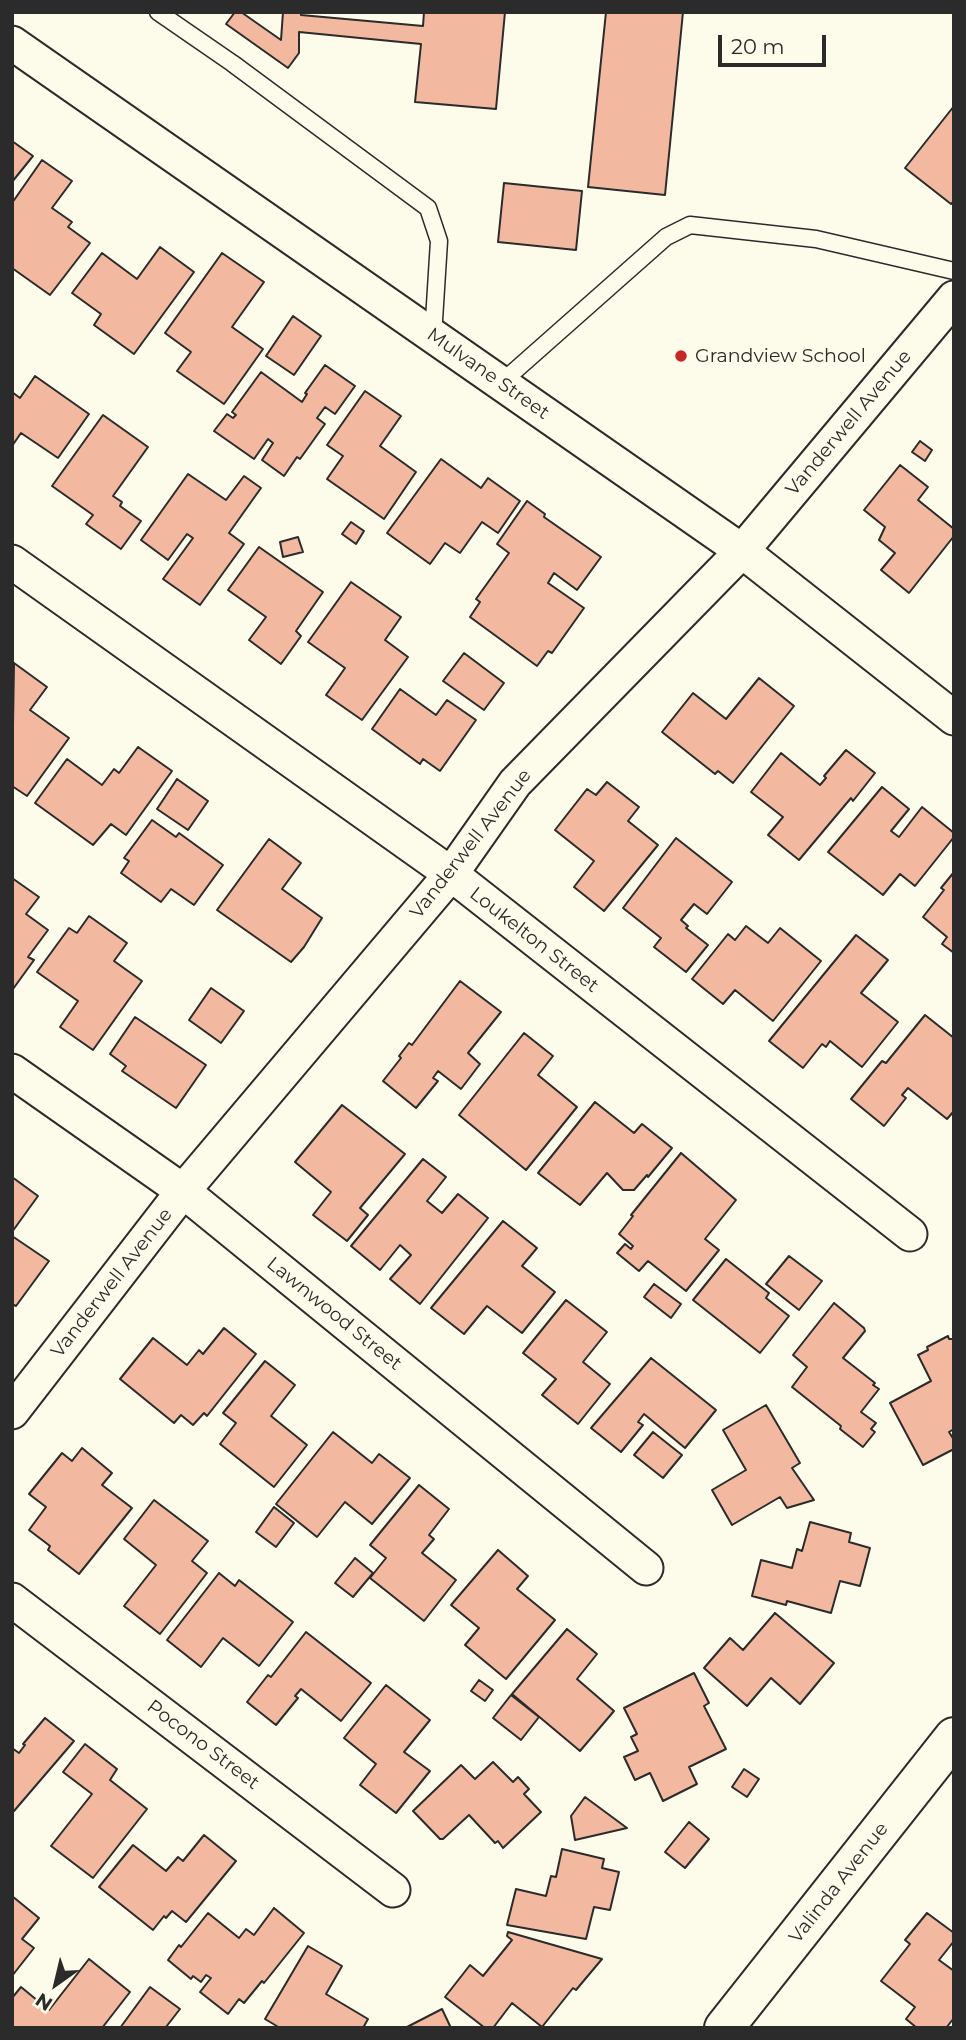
<!DOCTYPE html>
<style>
body{margin:0}
#map{position:relative;width:966px;height:2040px;overflow:hidden;background:#fdfbea;font-family:Montserrat,sans-serif}
canvas{display:block}
.frame{position:absolute;inset:0;border:14px solid #2b2b2b;pointer-events:none}
.north{position:absolute;left:21px;top:1949px;width:70px;height:70px;-webkit-text-stroke:5px #fdfbea;paint-order:stroke;rotate:214deg;font-size:19px;font-weight:700;line-height:28px;text-align:center;color:#2b2b2b}
.north::after{content:'';display:block;margin:auto;width:24px;height:32px;background:#2b2b2b;clip-path:polygon(50% 0,100% 100%,50% 72%,0 100%)}
.scale{position:absolute;left:718px;top:35px;width:108px;height:32px;box-sizing:border-box;border:4px solid #2b2b2b;border-top:0;padding-left:9px;font-size:21px;line-height:24px;white-space:nowrap;color:#2b2b2b;-webkit-text-stroke:5px #fdfbea;paint-order:stroke}
</style>
<div id="map">
<canvas width="966" height="2040"></canvas>
<div class="frame"></div>
<div class="north">N</div>
<div class="scale">20 m</div>
</div>
<script>
const context = document.querySelector('canvas').getContext('2d');
context.lineJoin = 'round';
function paint(path, color) {
  context.fillStyle = color;
  context.fill(path, 'evenodd');
}
function toPath(rows) {
  const path = new Path2D();
  for (const r of rows) {
    path.moveTo(r[0], r[1]);
    for (let i = 2; i < r.length; i += 2) path.lineTo(r[i], r[i + 1]);
  }
  return path;
}
function trace(path, color, width, dash) {
  context.strokeStyle = color;
  context.lineWidth = width;
  context.lineCap = dash ? 'butt' : 'round';
  context.setLineDash(dash || []);
  context.stroke(path);
}
function drawText(font, color, halo, rows, align = 'center') {
  context.font = font + ' Montserrat,sans-serif';
  context.lineWidth = 5;
  context.setLineDash([]);
  context.textBaseline = 'middle';
  context.strokeStyle = halo;
  context.fillStyle = color;
  for (const [text, x, y, turn = 0] of rows) {
    context.save();
    context.translate(x, y);
    context.rotate((+turn || 0) * Math.PI / 180);
    context.textAlign = isNaN(turn) ? turn : align;
    if (halo) context.strokeText(text, 0, 0);
    context.fillText(text, 0, 0);
    context.restore();
  }
}
const building = toPath([
 [235,12,241,12,281,40,283,12,301,12,301,15,423,26,424,12,505,12,496,109,415,102,421,44,299,32,299,53,288,68,226,24,235,12],
 [606,12,683,12,665,195,588,187,606,12],
 [954,106,954,201,951,204,905,168,954,106],
 [12,141,33,156,12,182,12,141],
 [42,160,72,181,52,208,72,222,68,227,90,243,50,295,12,268,12,203,42,160],
 [504,183,582,191,576,250,498,242,504,183],
 [160,247,194,272,134,354,94,325,101,314,72,293,102,253,137,279,160,247],
 [222,253,264,282,232,327,263,349,224,404,177,371,191,352,165,333,222,253],
 [293,316,321,336,294,375,266,356,293,316],
 [325,365,355,386,335,414,325,407,317,418,325,424,300,459,297,457,284,476,262,460,273,443,268,439,254,459,214,431,227,414,233,418,236,415,232,412,261,372,302,402,307,394,305,393,325,365],
 [35,376,89,414,58,458,21,433,12,446,12,392,20,398,35,376],
 [365,391,401,416,380,446,416,472,384,519,327,479,343,456,327,445,365,391],
 [103,415,148,447,113,496,122,502,120,506,141,521,121,549,86,524,93,515,52,486,103,415],
 [920,441,932,450,925,461,912,452,920,441],
 [441,459,481,488,488,478,520,501,498,533,482,522,460,553,445,543,430,564,387,533,441,459],
 [900,465,928,487,918,500,954,529,954,536,909,593,881,570,895,553,879,540,885,527,864,510,900,465],
 [188,474,226,500,244,476,261,488,229,533,244,544,200,605,163,579,193,538,187,534,168,560,141,540,188,474],
 [527,501,545,514,544,517,601,557,577,590,554,573,548,583,584,608,552,653,548,651,537,666,470,617,480,602,476,599,509,553,497,544,527,501],
 [351,522,364,531,356,544,342,534,351,522],
 [298,537,303,552,283,557,280,542,298,537],
 [259,547,323,592,296,631,301,636,281,664,249,640,266,617,228,590,259,547],
 [351,582,401,617,385,640,408,657,362,720,326,695,345,668,308,642,351,582],
 [464,653,504,683,484,710,443,681,464,653],
 [14,663,47,687,30,710,69,738,27,796,12,786,14,663],
 [759,678,794,706,733,783,718,771,715,774,662,732,693,693,726,719,759,678],
 [400,689,436,715,447,700,476,720,440,771,423,759,420,764,372,729,400,689],
 [138,747,172,771,126,835,111,824,93,845,35,803,67,759,102,785,114,769,119,773,138,747],
 [846,750,875,773,853,801,851,798,799,860,768,835,783,817,751,792,781,753,820,785,826,778,824,776,846,750],
 [177,779,208,801,188,830,157,809,177,779],
 [607,782,639,807,628,821,658,845,604,911,574,887,594,861,555,830,587,789,596,795,607,782],
 [882,787,909,809,891,831,899,837,922,807,954,833,954,837,915,886,900,874,883,895,828,852,882,787],
 [152,820,176,837,179,833,223,865,194,905,171,889,161,902,121,873,129,861,124,858,152,820],
 [676,838,732,882,707,914,694,904,681,920,688,926,686,928,708,945,686,972,654,947,661,938,623,908,676,838],
 [269,839,301,863,282,889,322,918,304,947,291,962,217,910,269,839],
 [954,872,954,953,942,944,947,937,923,917,944,890,941,888,954,872],
 [12,878,39,897,26,914,48,930,28,957,34,960,13,989,12,878],
 [89,916,127,943,114,961,142,981,93,1050,60,1027,78,1001,37,972,69,928,77,933,89,916],
 [746,926,768,943,780,928,821,961,773,1021,735,990,723,1004,692,979,728,934,735,940,746,926],
 [856,935,888,960,861,993,898,1022,862,1067,830,1041,826,1047,822,1044,803,1068,769,1041,856,935],
 [460,981,501,1012,468,1053,480,1064,461,1089,438,1071,433,1078,438,1081,416,1108,383,1081,401,1058,399,1056,409,1043,412,1045,460,981],
 [211,988,244,1011,221,1043,189,1020,211,988],
 [925,1015,954,1038,954,1111,947,1119,908,1088,902,1095,906,1098,884,1126,851,1099,882,1061,886,1063,925,1015],
 [135,1017,206,1065,176,1108,122,1071,126,1066,110,1054,135,1017],
 [524,1033,553,1056,538,1075,577,1107,526,1170,459,1115,524,1033],
 [595,1102,634,1133,642,1124,672,1148,648,1177,647,1175,634,1190,623,1190,607,1173,580,1205,538,1173,595,1102],
 [342,1105,405,1154,360,1208,368,1215,347,1241,313,1215,331,1192,295,1162,342,1105],
 [681,1153,736,1200,705,1239,719,1250,686,1291,648,1261,639,1271,617,1253,625,1244,631,1249,633,1246,619,1234,633,1216,631,1215,681,1153],
 [423,1159,446,1177,427,1201,442,1213,458,1194,488,1218,420,1304,390,1279,411,1255,400,1245,380,1270,351,1246,423,1159],
 [12,1177,38,1196,12,1232,12,1177],
 [503,1221,537,1248,522,1266,555,1292,522,1333,487,1306,464,1334,431,1308,503,1221],
 [12,1236,49,1261,16,1306,12,1304,12,1236],
 [789,1256,822,1281,799,1310,766,1284,789,1256],
 [726,1259,769,1293,766,1298,789,1316,760,1353,693,1300,726,1259],
 [654,1284,681,1304,671,1318,644,1297,654,1284],
 [566,1300,607,1332,583,1362,610,1384,578,1424,542,1395,556,1379,523,1353,566,1300],
 [834,1303,864,1328,865,1331,843,1358,875,1383,873,1385,879,1389,861,1412,876,1423,871,1429,875,1432,863,1447,840,1429,841,1426,792,1387,807,1367,793,1355,834,1303],
 [224,1328,256,1354,207,1416,204,1413,193,1425,181,1415,174,1423,120,1379,153,1338,187,1365,199,1350,203,1354,224,1328],
 [948,1336,949,1339,954,1339,954,1429,949,1432,954,1440,954,1449,923,1465,890,1403,931,1381,918,1355,928,1350,927,1347,948,1336],
 [651,1358,716,1410,685,1448,644,1414,638,1422,643,1425,621,1452,591,1428,651,1358],
 [265,1361,295,1385,271,1416,307,1445,274,1487,220,1444,236,1423,223,1413,265,1361],
 [766,1405,800,1463,792,1468,814,1500,787,1508,780,1497,732,1525,712,1490,746,1470,723,1430,766,1405],
 [333,1432,372,1463,379,1454,410,1478,372,1524,345,1502,317,1537,276,1504,333,1432],
 [653,1432,682,1455,663,1478,634,1455,653,1432],
 [82,1448,112,1473,102,1485,132,1508,79,1574,48,1550,50,1546,29,1530,46,1507,29,1494,62,1453,72,1461,82,1448],
 [419,1485,449,1509,429,1535,434,1539,422,1553,456,1580,424,1621,370,1578,386,1558,370,1545,419,1485],
 [154,1500,208,1541,192,1561,207,1573,160,1634,124,1606,156,1565,124,1539,154,1500],
 [274,1507,294,1523,276,1547,256,1532,274,1507],
 [810,1522,851,1533,849,1542,870,1548,860,1586,840,1581,831,1613,787,1601,786,1605,752,1596,761,1560,792,1568,797,1549,802,1551,810,1522],
 [498,1550,528,1576,517,1589,555,1620,506,1679,465,1645,479,1628,451,1605,498,1550],
 [355,1558,373,1573,353,1597,335,1583,355,1558],
 [219,1573,235,1586,239,1580,293,1622,259,1666,223,1638,201,1667,167,1640,219,1573],
 [775,1613,834,1663,800,1704,771,1678,747,1706,704,1668,730,1638,743,1650,775,1613],
 [567,1629,597,1654,577,1679,614,1711,580,1751,512,1694,567,1629],
 [306,1632,371,1683,341,1721,301,1689,295,1696,298,1698,276,1725,247,1702,268,1675,271,1677,306,1632],
 [694,1673,709,1703,704,1706,726,1749,689,1767,697,1784,663,1801,650,1773,635,1780,624,1757,638,1751,631,1737,637,1734,624,1708,694,1673],
 [479,1680,493,1690,485,1701,471,1691,479,1680],
 [386,1685,430,1720,404,1752,430,1771,396,1813,360,1785,376,1764,344,1738,386,1685],
 [511,1695,539,1717,521,1740,493,1718,511,1695],
 [45,1718,74,1741,14,1811,12,1809,12,1748,19,1753,25,1745,23,1744,45,1718],
 [85,1744,117,1769,110,1780,147,1809,93,1878,51,1846,92,1794,63,1772,85,1744],
 [493,1762,513,1782,518,1777,529,1789,524,1794,541,1812,503,1848,498,1841,495,1843,469,1815,443,1839,440,1839,413,1811,461,1765,475,1779,493,1762],
 [744,1769,759,1779,747,1797,732,1787,744,1769],
 [585,1797,627,1828,575,1840,571,1816,585,1797],
 [689,1822,709,1839,685,1868,665,1852,689,1822],
 [204,1835,236,1861,186,1922,172,1911,166,1918,164,1916,153,1930,99,1887,133,1845,166,1871,178,1857,183,1861,204,1835],
 [562,1849,604,1859,602,1868,619,1872,610,1910,594,1907,586,1939,507,1925,516,1889,546,1896,551,1876,556,1877,562,1849],
 [12,1896,39,1918,22,1939,34,1948,12,1976,12,1896],
 [274,1908,304,1933,264,1983,262,1981,244,2003,239,1999,228,2014,200,1992,211,1978,206,1975,201,1982,193,1976,191,1979,168,1960,179,1945,181,1947,208,1913,239,1938,246,1929,254,1935,274,1908],
 [927,1913,954,1933,954,1941,939,1960,954,1971,954,2018,946,2028,917,2028,906,2019,915,2007,881,1981,910,1944,905,1940,927,1913],
 [508,1932,602,1959,576,1990,573,1988,542,2027,512,2003,493,2028,485,2028,445,1997,470,1965,483,1976,512,1940,507,1936,508,1932],
 [308,1946,342,1966,326,1994,368,2019,363,2028,280,2028,265,2019,308,1946],
 [89,1959,130,1992,102,2028,12,2028,12,1998,21,1987,49,2010,89,1959],
 [150,1987,180,2009,166,2027,168,2028,120,2028,150,1987],
 [442,2009,451,2028,407,2028,407,2027,442,2009]
]);
paint(building, '#f2b8a0');
trace(building, '#2b2b2b', 2);
const lane = toPath([
 [158,12,232,63,428,208,439,241,433,336],
 [501,383,666,237,690,225,816,239,954,271]
]);
const street = toPath([
 [12,43,742,551,954,718],
 [12,562,451,874,910,1234],
 [12,1071,183,1191,646,1568],
 [12,1412,183,1191,451,874,515,783,742,551,954,298],
 [12,1600,393,1890]
]);
const secondary = toPath([
 [724,2028,954,1737]
]);
trace(lane, '#2b2b2b', 19);
trace(street, '#2b2b2b', 37);
trace(secondary, '#2b2b2b', 42);
trace(lane, '#fdfbea', 16);
trace(street, '#fdfbea', 33);
trace(secondary, '#fdfbea', 38);
for (const [x, y, r, color] of [
 [681,356,7,"#c62828"]
]) {
  const dot = new Path2D();
  dot.arc(x, y, r, 0, 2 * Math.PI);
  context.fillStyle = color;
  context.fill(dot);
  trace(dot, '#fdfbea', 2.5);
}
drawText('19px', '#2b2b2b', '#fdfbea', [
 ["Grandview School",695,356]
], 'left');
drawText('19px', '#2b2b2b', '#fdfbea', [
 ["Mulvane Street",488,374,35],
 ["Vanderwell Avenue",849,423,-50],
 ["Vanderwell Avenue",471,844,-52],
 ["Loukelton Street",534,940,38],
 ["Vanderwell Avenue",112,1283,-52],
 ["Lawnwood Street",334,1314,39],
 ["Pocono Street",203,1745,37],
 ["Valinda Avenue",839,1883,-52]
]);
</script>
